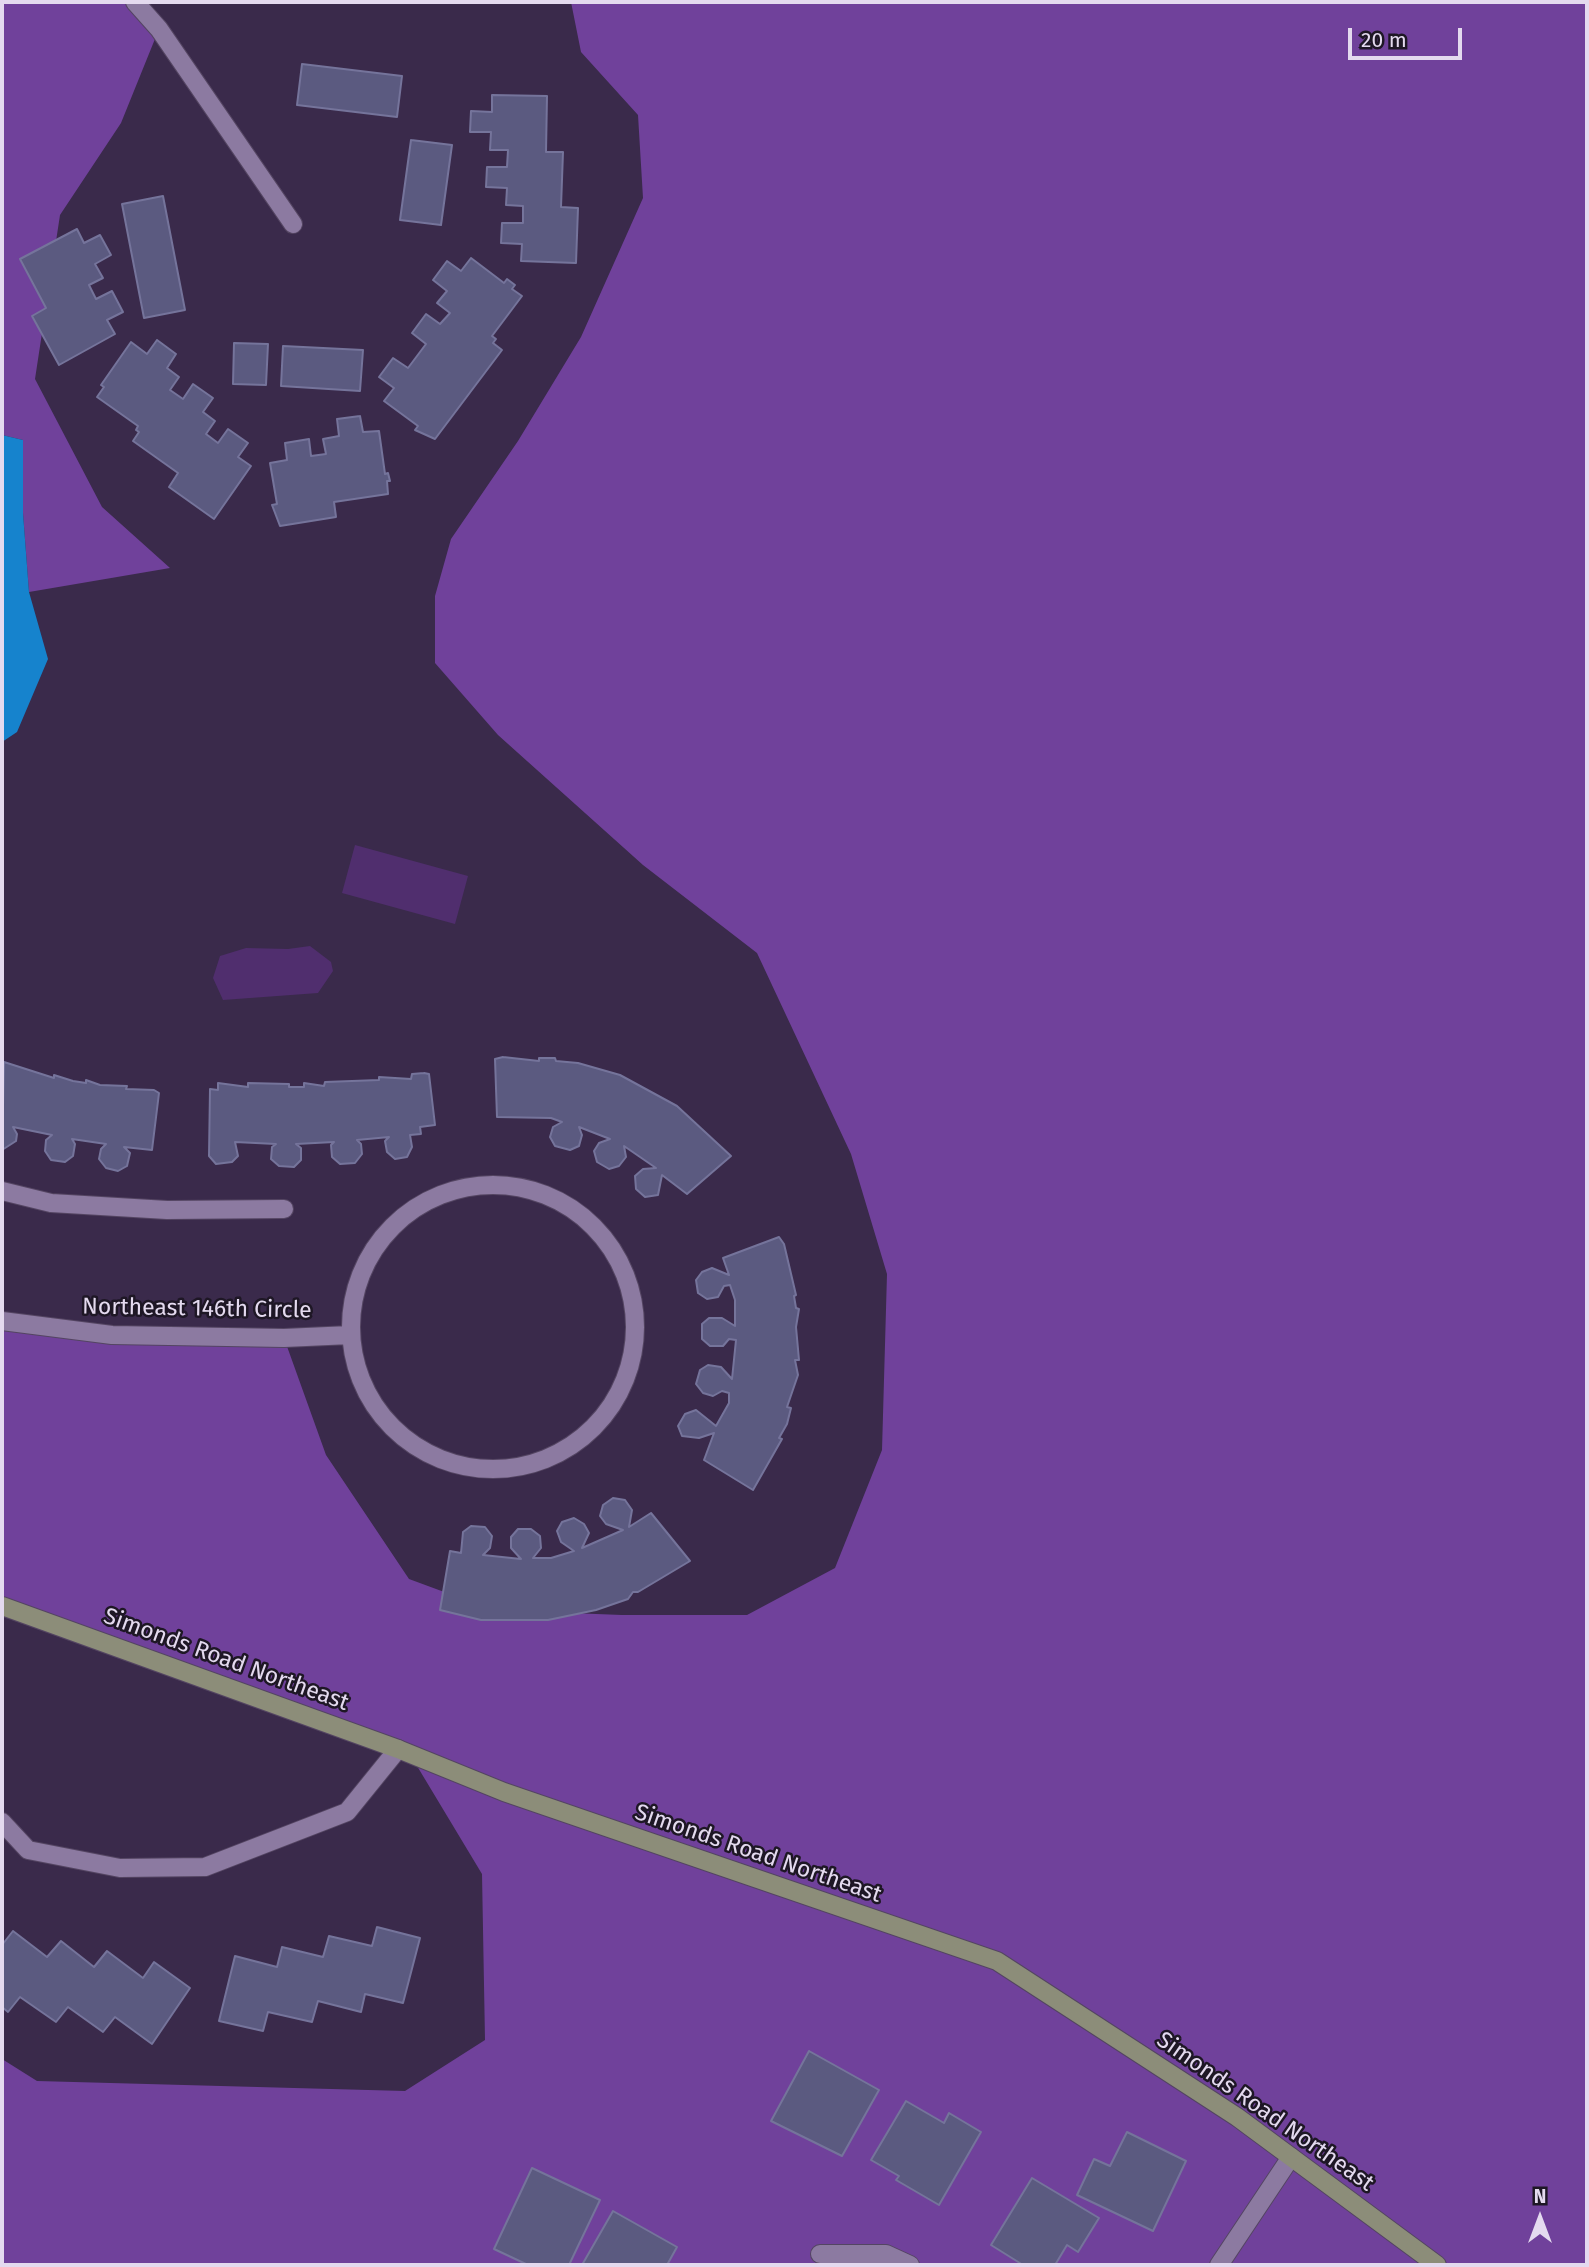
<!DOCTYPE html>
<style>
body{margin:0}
#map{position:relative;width:1589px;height:2267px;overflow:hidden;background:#3a2a4b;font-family:"Fira Sans",sans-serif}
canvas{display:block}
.frame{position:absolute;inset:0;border:4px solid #e4daef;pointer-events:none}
.north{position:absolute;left:1505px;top:2183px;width:70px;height:70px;-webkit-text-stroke:5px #1e1725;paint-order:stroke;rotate:0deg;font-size:19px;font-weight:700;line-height:28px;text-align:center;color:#e4daef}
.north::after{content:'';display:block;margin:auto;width:24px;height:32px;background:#e4daef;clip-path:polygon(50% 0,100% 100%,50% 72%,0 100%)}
.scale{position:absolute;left:1348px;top:28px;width:114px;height:32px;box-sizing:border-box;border:4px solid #e4daef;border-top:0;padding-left:9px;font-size:21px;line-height:24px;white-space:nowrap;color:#e4daef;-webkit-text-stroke:5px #1e1725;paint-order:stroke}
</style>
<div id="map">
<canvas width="1589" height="2267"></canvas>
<div class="frame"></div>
<div class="north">N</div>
<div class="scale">20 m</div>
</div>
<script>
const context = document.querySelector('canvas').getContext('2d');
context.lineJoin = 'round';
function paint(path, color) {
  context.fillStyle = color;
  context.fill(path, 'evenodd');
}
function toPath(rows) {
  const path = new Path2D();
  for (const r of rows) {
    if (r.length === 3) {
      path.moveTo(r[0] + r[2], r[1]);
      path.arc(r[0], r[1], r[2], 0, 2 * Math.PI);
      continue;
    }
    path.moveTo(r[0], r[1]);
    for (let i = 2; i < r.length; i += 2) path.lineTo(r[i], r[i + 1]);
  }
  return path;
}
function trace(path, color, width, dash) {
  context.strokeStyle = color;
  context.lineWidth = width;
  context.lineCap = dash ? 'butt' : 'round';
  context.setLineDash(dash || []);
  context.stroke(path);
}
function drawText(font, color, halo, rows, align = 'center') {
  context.font = font + ' "Fira Sans",sans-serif';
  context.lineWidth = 5;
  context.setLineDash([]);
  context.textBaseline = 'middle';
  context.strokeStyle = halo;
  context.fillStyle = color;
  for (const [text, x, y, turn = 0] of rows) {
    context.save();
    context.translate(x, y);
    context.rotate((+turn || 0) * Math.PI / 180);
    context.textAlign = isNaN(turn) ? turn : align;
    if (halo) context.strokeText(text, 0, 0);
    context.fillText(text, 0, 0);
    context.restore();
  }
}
paint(toPath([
 [355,845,468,876,455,924,342,893],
 [310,946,331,962,333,971,318,993,223,1000,213,978,220,956,246,948,288,949]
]), '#502e6e');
paint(toPath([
 [2,2,135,2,159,29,121,123,60,215,35,379,102,507,170,568,29,592,23,513,23,440,2,435],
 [571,2,1587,2,1587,2265,2,2265,2,2059,37,2081,405,2091,485,2040,482,1874,411,1756,2,1610,2,1321,284,1338,326,1455,409,1579,493,1610,622,1615,747,1615,835,1568,882,1450,887,1274,851,1154,757,953,643,865,498,735,435,663,435,596,451,539,518,441,581,337,643,198,638,115,581,52]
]), '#70419b');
paint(toPath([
 [2,435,23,440,23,513,29,592,48,659,17,732,2,742]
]), '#1683cd');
const building = toPath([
 [302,64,402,76,397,117,297,105,302,64],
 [492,95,547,96,546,152,563,152,561,207,578,208,576,263,521,261,522,244,501,243,502,223,523,223,523,206,506,205,507,188,486,187,487,167,507,167,508,150,490,150,491,132,470,132,471,111,492,112,492,95],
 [411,140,452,145,441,225,400,220,411,140],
 [163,196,185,310,144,318,122,204,163,196],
 [77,229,84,243,100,235,111,255,95,264,103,278,89,285,96,299,112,291,123,312,107,320,115,334,59,365,32,316,46,308,20,259,77,229],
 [471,258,504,283,507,279,515,285,512,289,522,296,492,336,496,339,493,343,502,350,435,439,415,430,418,426,384,401,394,388,379,377,393,358,408,368,426,344,412,333,426,314,440,324,450,313,437,303,447,291,433,280,447,261,461,271,471,258],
 [157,340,176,354,167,368,179,377,170,390,183,399,193,384,213,398,203,412,215,421,206,434,218,443,228,429,248,443,238,457,251,466,214,519,169,487,178,473,133,441,139,432,136,430,138,426,97,397,104,387,101,385,131,342,147,354,157,340],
 [234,343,268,344,266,385,233,384,234,343],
 [283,346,363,350,360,391,281,386,283,346],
 [360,416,363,432,379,431,385,474,388,473,390,481,387,481,388,494,334,502,336,517,280,526,272,505,277,504,270,463,287,460,285,443,309,439,311,456,326,454,323,439,339,436,337,419,360,416],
 [503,1057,539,1061,539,1058,555,1058,556,1061,578,1063,620,1075,677,1106,731,1156,687,1194,662,1175,658,1195,645,1197,636,1189,635,1176,643,1169,656,1168,624,1146,626,1157,619,1166,609,1169,597,1162,594,1151,599,1143,610,1139,579,1127,582,1135,579,1146,570,1150,555,1146,550,1137,553,1127,562,1122,551,1118,497,1117,495,1059,503,1057],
 [4,1062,54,1078,54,1075,73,1081,86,1083,86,1080,100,1085,127,1086,126,1089,154,1090,159,1093,152,1150,124,1147,130,1153,127,1166,118,1171,106,1168,99,1159,101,1149,106,1144,72,1139,75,1144,73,1156,65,1162,51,1160,45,1151,46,1140,52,1135,13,1127,17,1134,16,1141,2,1150,4,1062],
 [424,1073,429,1074,435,1125,420,1127,421,1134,410,1135,412,1147,407,1157,395,1159,387,1152,385,1141,389,1137,357,1140,361,1144,362,1154,355,1163,340,1164,332,1157,331,1145,334,1142,296,1144,301,1148,301,1160,294,1167,279,1166,271,1159,272,1147,276,1144,235,1142,238,1156,232,1162,216,1164,209,1156,210,1089,218,1090,218,1083,248,1087,248,1083,289,1084,289,1087,304,1087,304,1083,324,1086,325,1082,379,1080,379,1077,411,1079,412,1074,424,1073],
 [779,1237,784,1244,796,1295,794,1296,796,1308,799,1309,796,1327,799,1360,795,1360,798,1375,787,1407,791,1408,787,1424,779,1438,782,1439,753,1490,704,1460,714,1433,699,1438,682,1436,678,1426,685,1414,696,1410,716,1426,729,1403,729,1393,722,1391,713,1396,703,1393,696,1384,700,1370,708,1365,721,1367,732,1379,736,1340,729,1339,723,1346,710,1346,702,1339,702,1324,709,1318,722,1318,735,1326,735,1300,730,1285,724,1286,718,1297,707,1299,698,1293,696,1280,702,1272,712,1268,729,1275,723,1258,779,1237],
 [613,1498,625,1500,632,1510,629,1527,651,1513,690,1561,638,1592,633,1592,628,1599,596,1610,548,1620,481,1620,440,1610,450,1551,461,1553,463,1532,471,1526,485,1527,492,1536,490,1548,483,1555,521,1559,511,1548,511,1537,518,1529,531,1529,540,1536,541,1548,533,1558,551,1558,574,1551,561,1542,557,1531,562,1522,574,1518,584,1524,589,1533,582,1548,623,1530,606,1524,600,1516,603,1505,613,1498],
 [377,1927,420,1938,403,2003,365,1994,361,2012,318,2001,312,2022,268,2012,263,2031,219,2021,235,1956,277,1967,282,1947,323,1957,329,1936,372,1946,377,1927],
 [13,1931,47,1957,61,1941,94,1967,107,1951,143,1978,154,1962,190,1988,152,2044,115,2017,103,2032,68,2007,56,2022,20,1997,8,2012,2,2007,2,1945,13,1931],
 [809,2051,879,2090,842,2156,771,2121,809,2051],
 [906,2101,944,2123,949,2113,981,2132,939,2205,896,2180,899,2176,871,2160,906,2101],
 [1127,2132,1186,2161,1153,2231,1077,2195,1094,2159,1110,2166,1127,2132],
 [532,2168,600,2200,569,2265,528,2265,494,2249,532,2168],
 [1032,2178,1099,2218,1078,2252,1067,2245,1055,2265,1023,2265,991,2245,1032,2178],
 [613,2211,677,2247,667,2265,582,2265,613,2211]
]);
paint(building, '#5b5a80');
trace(building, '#75749b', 2);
const service = toPath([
 [2,1822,28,1850,120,1868,205,1867,347,1812,398,1749]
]);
const minor = toPath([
 [135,2,159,29,293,224],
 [493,1327,142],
 [2,1191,51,1203,167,1210,284,1209],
 [2,1321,112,1335,284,1338,350,1335],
 [820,2254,886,2254,910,2265],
 [1219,2265,1291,2157]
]);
const secondary = toPath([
 [2,1606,398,1749,504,1792,997,1961,1237,2117,1437,2265]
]);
trace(service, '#544562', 20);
trace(minor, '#544562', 20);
trace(secondary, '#544562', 20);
trace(service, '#8c7aa1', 18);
trace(minor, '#8c7aa1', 18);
trace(secondary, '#8c8d79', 18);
drawText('23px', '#e4daef', '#1e1725', [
 ["Northeast 146th Circle",197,1309,1],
 ["Simonds Road Northeast",226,1660,20],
 ["Simonds Road Northeast",758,1854,19],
 ["Simonds Road Northeast",1265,2112,35]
]);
</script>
